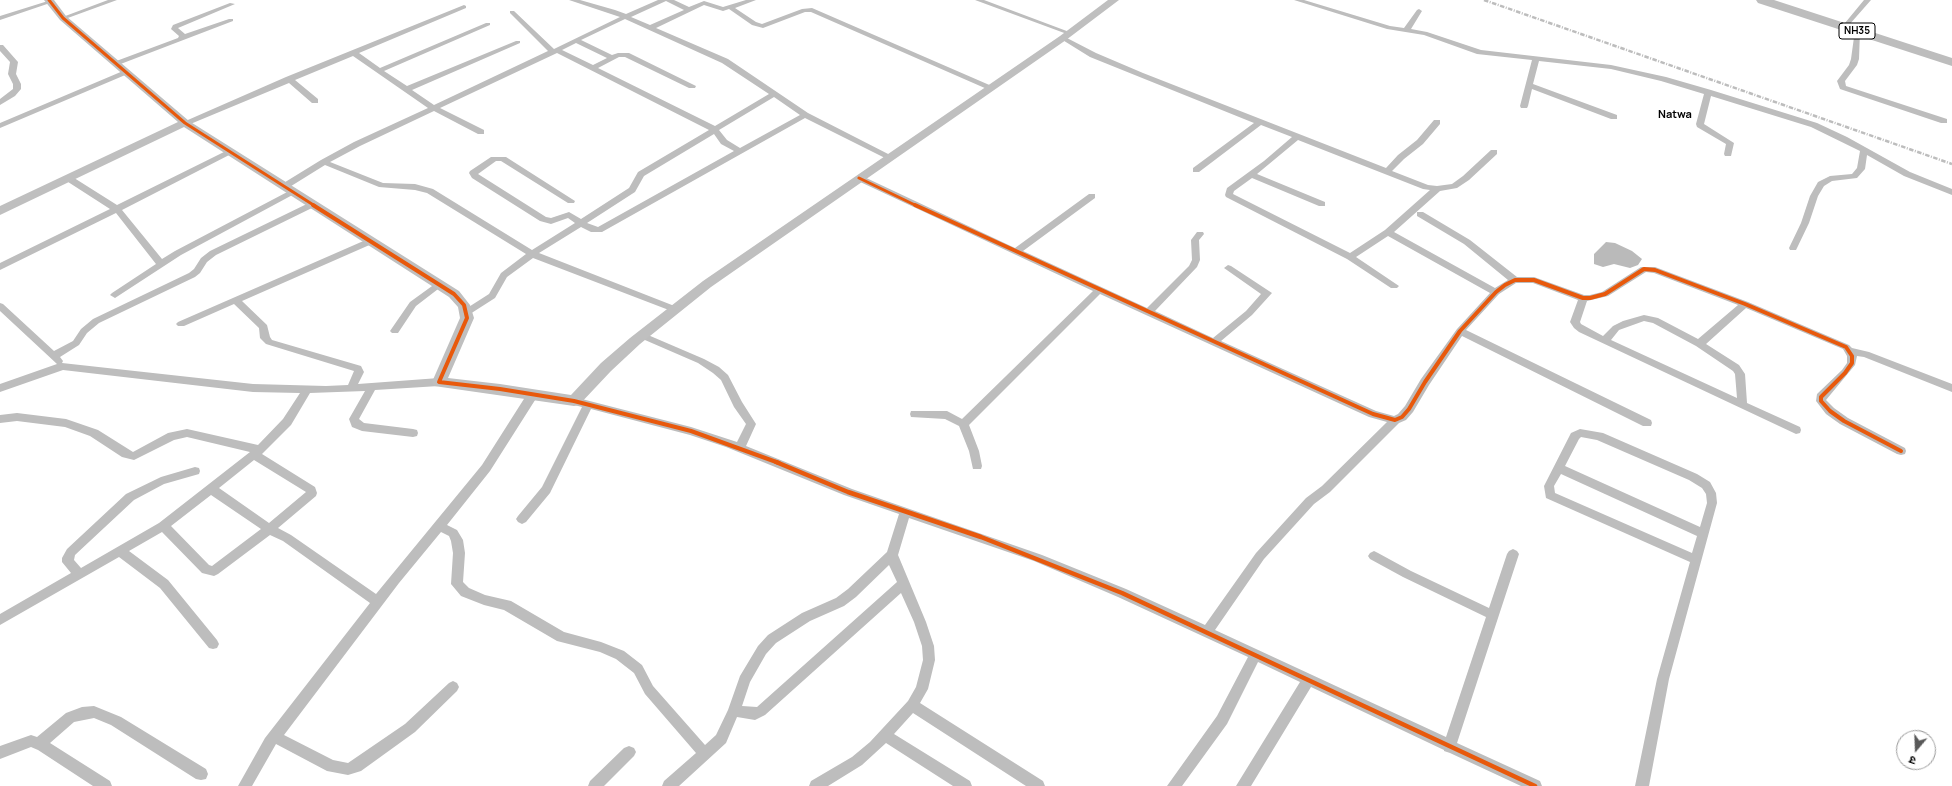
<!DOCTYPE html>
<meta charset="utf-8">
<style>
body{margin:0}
#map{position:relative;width:1952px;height:786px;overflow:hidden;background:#fff;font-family:Manrope,"Noto Sans Devanagari",sans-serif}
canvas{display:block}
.north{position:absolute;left:1896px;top:730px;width:40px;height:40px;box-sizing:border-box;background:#fff;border:1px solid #999;border-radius:50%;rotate:199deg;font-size:11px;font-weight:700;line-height:16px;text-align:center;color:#000}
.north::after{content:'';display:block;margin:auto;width:14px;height:18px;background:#595959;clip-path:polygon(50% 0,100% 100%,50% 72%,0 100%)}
</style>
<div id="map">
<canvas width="1952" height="786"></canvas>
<div class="north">उ</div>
</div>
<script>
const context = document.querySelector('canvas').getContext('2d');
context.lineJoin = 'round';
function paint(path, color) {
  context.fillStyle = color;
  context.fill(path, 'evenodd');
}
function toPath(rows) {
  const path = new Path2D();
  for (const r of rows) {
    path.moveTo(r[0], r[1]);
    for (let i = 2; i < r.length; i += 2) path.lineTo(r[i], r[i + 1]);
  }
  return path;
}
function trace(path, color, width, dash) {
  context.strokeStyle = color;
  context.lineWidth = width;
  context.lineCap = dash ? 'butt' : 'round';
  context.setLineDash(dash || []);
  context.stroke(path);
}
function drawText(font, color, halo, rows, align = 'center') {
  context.font = font + ' Manrope,sans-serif';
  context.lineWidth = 4;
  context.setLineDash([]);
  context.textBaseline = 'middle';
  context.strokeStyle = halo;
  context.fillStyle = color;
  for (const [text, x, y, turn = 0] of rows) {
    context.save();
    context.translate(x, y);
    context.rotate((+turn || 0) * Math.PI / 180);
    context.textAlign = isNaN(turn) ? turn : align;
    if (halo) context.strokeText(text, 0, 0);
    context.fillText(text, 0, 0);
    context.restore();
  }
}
paint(toPath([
 [1606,242,1615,243,1632,251,1642,259,1638,265,1630,268,1614,264,1603,267,1594,264,1594,254]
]), '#bababa');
paint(toPath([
 [108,0,117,0,65,19,60,18,108,0],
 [569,0,580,0,615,10,626,14,658,0,674,0,689,7,704,1,723,7,746,0,756,0,735,8,756,22,762,24,802,9,812,8,994,87,993,89,987,89,811,12,805,12,763,28,752,25,729,9,723,11,704,5,656,28,728,59,808,113,894,157,890,159,887,159,805,118,602,232,591,232,581,227,539,253,677,307,679,309,674,312,533,258,507,277,495,298,470,314,464,314,462,312,464,310,489,294,501,273,526,254,427,193,415,190,379,187,325,165,288,188,282,188,282,184,321,160,354,142,428,108,353,56,295,80,318,99,318,103,312,103,289,83,188,125,185,125,181,123,286,77,464,5,466,6,466,8,359,53,380,68,486,23,490,23,490,25,384,71,407,86,516,41,520,41,520,43,412,90,434,105,548,51,510,13,510,11,514,11,554,49,620,17,569,0],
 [666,1,684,10,650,25,631,17,666,1],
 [625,19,722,63,769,94,715,126,598,68,619,57,625,57,689,88,695,88,696,86,629,53,618,53,612,55,581,40,625,19],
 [576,43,607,58,593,65,562,50,576,43],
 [557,53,709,130,638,172,629,188,581,219,569,212,551,218,546,217,478,174,496,161,501,161,568,203,574,203,575,201,506,157,491,157,470,171,469,173,472,178,540,221,551,224,568,218,575,223,532,250,433,189,415,184,383,183,330,162,360,146,434,111,478,134,484,134,484,130,440,108,557,53],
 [774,97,800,115,740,148,727,140,719,130,774,97],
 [714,134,721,144,734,151,598,227,587,223,635,192,644,176,714,134],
 [975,0,984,0,1072,33,1067,34,975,0],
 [1294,0,1304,0,1390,26,1404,28,1417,10,1419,9,1422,11,1411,29,1427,32,1481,50,1611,65,1666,77,1711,90,1817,123,1847,137,1910,172,1952,189,1952,195,1904,176,1867,155,1865,169,1857,178,1832,181,1824,186,1818,196,1809,223,1797,248,1796,250,1790,250,1789,248,1801,223,1810,196,1818,182,1830,176,1852,174,1857,168,1860,151,1811,127,1711,96,1704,124,1734,143,1731,156,1725,156,1724,154,1726,144,1697,127,1696,124,1704,94,1661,81,1611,69,1539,61,1533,84,1617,115,1617,119,1611,119,1532,89,1528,106,1527,108,1521,108,1520,106,1532,60,1477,54,1424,35,1387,29,1294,0],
 [1864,0,1871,0,1849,25,1845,25,1845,23,1864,0],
 [48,1,53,2,0,20,0,16,48,1],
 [230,3,235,4,178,28,185,34,229,19,233,19,233,21,118,65,111,63,178,38,179,36,171,29,173,25,230,3],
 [1855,30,1860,31,1859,59,1857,65,1845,81,1846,86,1947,119,1947,123,1941,123,1840,89,1837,81,1849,65,1851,59,1855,30],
 [1061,37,1065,37,1096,53,1143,73,1386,168,1398,155,1417,140,1434,120,1440,120,1440,124,1423,144,1404,159,1392,171,1428,185,1437,186,1452,184,1463,176,1491,150,1497,150,1497,154,1469,180,1457,188,1440,191,1394,232,1495,288,1508,280,1464,244,1417,216,1417,212,1423,212,1470,240,1517,277,1534,277,1584,295,1590,295,1602,292,1641,267,1655,267,1748,302,1849,345,1852,348,1869,352,1952,384,1952,392,1864,357,1857,356,1855,365,1826,400,1834,408,1848,418,1905,448,1906,451,1905,454,1901,455,1897,454,1840,424,1826,414,1816,401,1817,394,1842,370,1847,363,1847,356,1843,349,1746,308,1706,344,1739,365,1745,374,1747,403,1800,427,1801,430,1800,433,1796,434,1579,332,1574,328,1570,322,1578,300,1533,283,1516,283,1499,294,1466,330,1651,420,1652,423,1651,426,1643,426,1462,336,1429,385,1413,412,1406,420,1399,423,1330,492,1314,504,1264,559,1215,630,1446,737,1486,617,1403,577,1370,559,1368,556,1370,553,1374,551,1378,553,1411,571,1489,608,1507,554,1509,551,1513,549,1517,551,1519,554,1457,743,1540,781,1542,786,1521,786,1450,753,1444,751,1444,750,1311,687,1251,786,1236,786,1300,682,1258,662,1227,724,1182,786,1167,786,1217,716,1248,657,1118,597,1034,561,909,518,898,555,926,622,934,646,935,660,928,689,920,703,1043,781,1045,786,1026,786,913,713,894,734,970,781,972,786,953,786,886,743,862,765,828,786,809,786,811,781,852,757,870,742,908,701,916,687,923,660,922,646,914,622,901,593,765,715,755,720,737,717,726,743,679,786,662,786,664,781,696,753,645,694,634,673,616,659,600,652,557,641,504,610,484,605,461,596,451,584,453,553,451,541,449,536,441,532,399,583,284,735,333,760,348,763,405,724,449,683,453,681,457,683,459,687,457,691,415,732,361,771,348,775,327,771,276,744,252,786,238,786,265,738,370,603,283,541,270,535,218,574,214,576,202,573,162,532,129,551,168,580,217,640,219,644,217,648,213,649,209,648,160,588,119,557,0,625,0,614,71,573,62,562,62,558,67,549,126,494,161,477,195,467,199,468,200,471,199,474,164,484,134,500,75,555,74,560,81,568,159,523,250,452,187,437,174,440,134,460,122,457,90,436,65,427,17,421,0,423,0,415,17,413,66,419,98,430,133,452,168,433,187,429,258,445,283,419,300,393,253,392,63,370,0,392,0,384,57,364,0,311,0,303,3,304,54,351,73,341,81,329,93,319,189,273,194,269,201,258,210,251,313,201,316,202,316,206,216,255,207,262,200,273,195,277,99,323,87,333,79,345,60,357,63,361,62,363,253,384,326,386,348,385,354,371,266,344,260,338,259,328,234,304,184,326,178,326,176,324,178,322,368,239,374,239,375,241,374,243,242,301,267,325,270,337,272,340,361,366,364,372,358,384,439,378,444,382,439,386,375,390,359,419,364,423,413,429,417,430,418,433,417,436,413,437,362,431,352,427,349,419,365,391,310,393,291,425,262,454,315,487,317,493,316,496,278,528,291,535,376,594,482,465,529,391,537,391,538,394,537,397,490,471,447,525,457,530,463,540,465,553,463,582,469,588,485,595,511,601,564,632,601,642,624,651,642,665,653,686,705,745,716,735,728,710,740,676,758,646,768,635,802,613,836,598,848,589,887,552,899,514,844,495,726,447,690,435,591,409,550,493,526,522,522,524,518,522,516,519,518,516,542,487,582,407,570,404,569,401,570,398,574,397,691,427,737,442,746,424,734,407,721,380,713,373,698,363,638,337,636,335,638,333,641,332,704,359,719,367,728,375,742,402,756,424,746,446,852,489,1042,555,1126,589,1205,625,1256,553,1306,498,1322,486,1387,422,1369,417,1100,294,969,425,979,451,982,466,981,469,973,469,969,451,959,426,945,419,911,417,910,414,911,411,947,411,962,419,1093,291,856,180,856,176,862,176,1015,248,1089,194,1095,194,1095,198,1023,251,1147,308,1189,266,1192,260,1191,240,1197,232,1203,232,1204,234,1199,240,1200,260,1197,267,1155,311,1213,338,1246,311,1261,294,1224,268,1228,265,1231,266,1272,293,1252,315,1221,341,1376,411,1394,416,1398,414,1405,406,1421,379,1457,329,1490,293,1388,236,1356,257,1399,286,1397,288,1391,288,1347,259,1226,197,1225,195,1227,188,1264,161,1292,137,1261,125,1199,172,1193,172,1193,168,1254,123,1090,57,1061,39,1061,37],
 [1298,140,1423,189,1430,190,1385,230,1350,253,1233,194,1234,191,1252,178,1319,206,1325,206,1325,202,1257,174,1298,140],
 [1646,272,1654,273,1738,305,1698,339,1658,318,1644,315,1623,321,1613,326,1603,336,1581,324,1580,322,1587,301,1608,296,1646,272],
 [1644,321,1653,323,1696,346,1733,371,1735,374,1737,398,1611,340,1619,330,1644,321],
 [254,460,306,492,269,523,219,488,254,460],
 [211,495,261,529,212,566,209,565,171,526,211,495],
 [889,565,897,582,757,707,742,706,750,682,766,654,776,643,810,621,844,606,856,597,889,565],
 [0,45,3,45,18,62,16,74,21,84,21,89,15,96,0,105,0,99,13,89,13,84,8,74,10,62,0,51,0,45],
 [123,71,130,73,0,128,0,123,123,71],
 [228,150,231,150,235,152,122,210,162,259,175,251,291,190,294,189,298,192,181,255,115,298,110,295,112,293,156,264,116,213,0,270,0,263,110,209,65,180,65,176,71,176,117,205,228,150],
 [439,281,442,282,444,284,442,286,416,306,398,333,392,333,390,331,410,302,439,281],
 [1580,429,1603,433,1697,474,1710,482,1716,493,1717,503,1669,679,1649,786,1635,786,1657,679,1690,562,1546,498,1544,486,1571,433,1580,429],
 [1581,437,1597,440,1689,480,1702,488,1706,494,1707,503,1700,527,1565,466,1579,439,1581,437],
 [1561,474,1697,536,1692,553,1555,493,1554,486,1561,474],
 [94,706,121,717,206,769,208,774,206,779,201,780,196,779,111,725,94,718,74,722,50,743,110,781,112,786,93,786,38,750,31,747,0,759,0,746,31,735,37,737,66,713,82,707,94,706],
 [629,746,634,748,636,752,634,756,604,786,588,786,590,781,624,748,629,746]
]), '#bdbdbd');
paint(toPath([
 [44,0,54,0,66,16,189,121,459,291,470,305,474,318,448,378,500,384,571,395,601,363,630,338,703,281,1060,36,1108,0,1119,0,1066,40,711,287,640,344,611,371,579,405,574,406,434,386,432,382,460,318,458,307,449,297,184,127,0,215,0,206,178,122,60,20,44,0]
]), '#bfbfbf');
paint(toPath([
 [1756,0,1774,0,1952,58,1952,66,1758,3,1756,0]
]), '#bdbdbd');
trace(toPath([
 [1484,0,1952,164]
]), '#bdbdbd', 2.5, [4.5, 1.5, 1, 1.5]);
trace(toPath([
 [49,0,63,18,185,123,315,206],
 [859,178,917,206]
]), '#e8590c', 3);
trace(toPath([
 [313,205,454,294,464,305,467,318,439,382,500,389,574,401,691,431,779,463],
 [915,205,1373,414,1395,420,1402,417,1409,409,1425,382,1460,331,1496,292,1505,285,1515,280,1534,280,1583,298,1590,298,1605,294,1644,269,1655,270,1745,304,1846,347,1852,356,1852,363,1845,373,1821,397,1821,401,1830,411,1844,421,1901,451]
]), '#e8590c', 4);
trace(toPath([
 [776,462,848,492,981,537,1122,593,1535,786]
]), '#e8590c', 4.5);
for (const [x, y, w] of [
 [1857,31,36]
]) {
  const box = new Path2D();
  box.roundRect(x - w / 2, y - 8, w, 16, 3);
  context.fillStyle = '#fff';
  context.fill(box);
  trace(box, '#000', 1);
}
drawText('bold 10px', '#000', null, [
 ["NH35",1857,31]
]);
drawText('bold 11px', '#000', '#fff', [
 ["Natwa",1675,115]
]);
</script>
